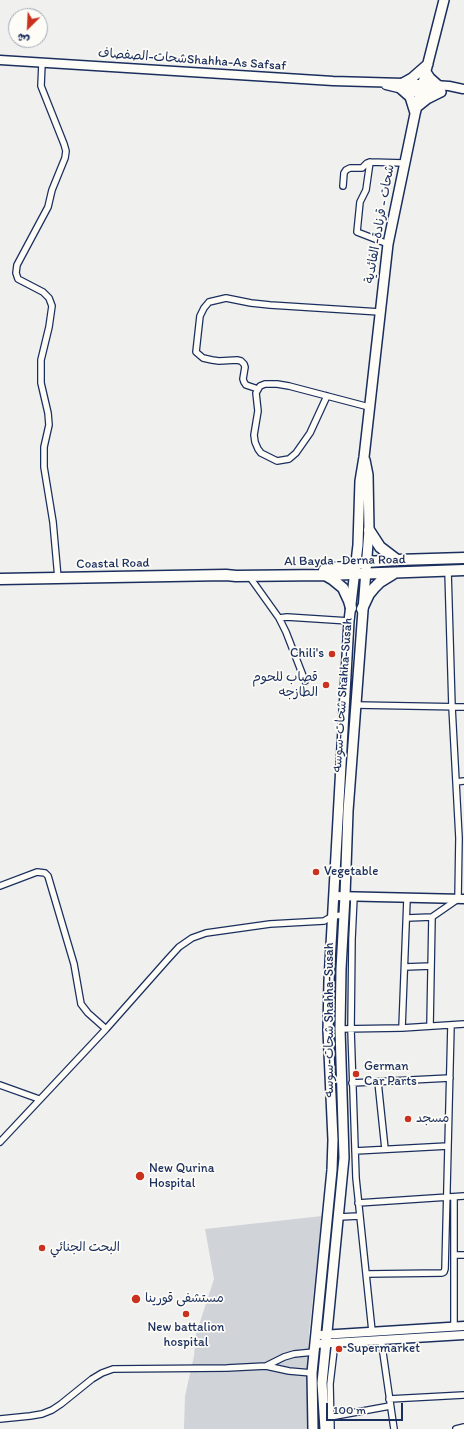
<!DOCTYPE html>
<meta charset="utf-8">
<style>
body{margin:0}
#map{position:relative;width:464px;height:1429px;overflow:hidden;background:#f0f0ee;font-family:Itim,"Playpen Sans Arabic",sans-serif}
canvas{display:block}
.north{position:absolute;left:8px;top:8px;width:40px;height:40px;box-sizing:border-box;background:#fdfcf7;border:1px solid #a3aaba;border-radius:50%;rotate:204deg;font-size:11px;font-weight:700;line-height:16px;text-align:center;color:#1b2f5e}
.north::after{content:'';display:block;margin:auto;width:14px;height:18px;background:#c8321e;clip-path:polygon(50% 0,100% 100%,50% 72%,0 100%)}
.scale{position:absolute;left:326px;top:1403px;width:77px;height:18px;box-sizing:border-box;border:2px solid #1b2f5e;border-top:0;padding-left:5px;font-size:12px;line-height:14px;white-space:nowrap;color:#1b2f5e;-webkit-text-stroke:3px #fdfcf7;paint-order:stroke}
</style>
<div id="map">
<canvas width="464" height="1429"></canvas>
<div class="north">ش</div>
<div class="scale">100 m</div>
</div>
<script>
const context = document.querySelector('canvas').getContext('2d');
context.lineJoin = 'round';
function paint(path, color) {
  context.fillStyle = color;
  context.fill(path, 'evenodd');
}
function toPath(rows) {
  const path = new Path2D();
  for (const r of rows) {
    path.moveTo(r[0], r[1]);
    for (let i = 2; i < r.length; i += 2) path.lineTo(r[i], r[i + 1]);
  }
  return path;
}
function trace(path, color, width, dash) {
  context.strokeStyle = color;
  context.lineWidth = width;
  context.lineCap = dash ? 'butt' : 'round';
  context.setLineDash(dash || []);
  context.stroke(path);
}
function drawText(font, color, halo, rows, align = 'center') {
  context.font = font + ' Itim,"Playpen Sans Arabic",sans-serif';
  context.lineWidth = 3.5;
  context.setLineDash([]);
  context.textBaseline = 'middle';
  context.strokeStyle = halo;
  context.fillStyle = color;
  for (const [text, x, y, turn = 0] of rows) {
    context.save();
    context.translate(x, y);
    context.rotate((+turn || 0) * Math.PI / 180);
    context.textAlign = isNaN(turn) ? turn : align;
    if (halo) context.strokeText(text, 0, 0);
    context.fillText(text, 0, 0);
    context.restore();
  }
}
paint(toPath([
 [322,1216,309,1333,307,1429,184,1429,185,1396,194,1356,196,1334,214,1279,205,1229]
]), '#d0d3d8');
const street = toPath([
 [42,63,41,86,64,144,66,151,65,158,52,190,48,207,17,265,16,273,18,279,43,292,49,298,52,306,49,327,41,360,41,383,48,413,49,425,44,447,44,467,53,522,58,578],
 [370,162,366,190,360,202,357,232,388,244],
 [343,186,344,173,346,170,350,168,362,168,367,163,370,162,404,163],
 [258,389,246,385,244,382,243,379,245,367,244,364,241,361,237,360,219,361,212,360,203,358,196,352,200,316,204,308,209,302,226,298,251,303,270,305,380,312],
 [327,396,310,433,296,453,289,459,277,461,261,453,258,449,255,442,254,435,258,411,256,393,260,386,265,384,277,384,289,386,369,407],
 [249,576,279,618],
 [305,681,286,632,279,618,287,617,349,621],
 [356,705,464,707],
 [456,782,464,781],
 [0,886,37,872,45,873,48,876,74,964,81,1004,88,1013,106,1029],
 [354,897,352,939,351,1030,356,1178,372,1331],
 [407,918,432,917,458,899,459,838,452,707,448,571],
 [405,967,431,966],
 [430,1026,432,917],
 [402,1028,407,899],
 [340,1029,402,1028,464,1024],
 [378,1082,385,1149],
 [352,1083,450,1078],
 [0,1085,39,1099],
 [0,1142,106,1029,168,959,179,947,192,938,206,933,270,924,324,921,333,916,343,915],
 [355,1151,448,1146],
 [454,1197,454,1326],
 [358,1203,464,1196],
 [339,1217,359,1216],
 [454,1255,464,1255],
 [367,1274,442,1273,444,1272,445,1269,451,1025],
 [381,1339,394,1429],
 [266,1366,284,1357,294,1354,314,1352],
 [389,1399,464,1395],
 [330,1417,390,1406],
 [0,1419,30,1416,42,1414,52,1410,61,1404,92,1379,102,1373,113,1369,227,1368,266,1366,289,1371,312,1373],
 [331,1429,330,1384,335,1342],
 [456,1429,464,1427]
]);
const secondary = toPath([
 [0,60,333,81,403,83,449,86,463,89],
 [386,85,415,92,441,92],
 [334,896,464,899],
 [321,1335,464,1326],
 [315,1344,464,1335]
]);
const primary = toPath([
 [426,72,430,78,439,86],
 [403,83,412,78,428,64],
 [401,89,410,97,415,113],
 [417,107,427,99,441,92],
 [313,1429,312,1373,332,1170,333,1140,328,1030,329,981,349,621,358,545,360,481,364,457,388,244,415,114,444,0],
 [325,1429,322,1383,344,1158,340,1029,341,969,345,896,348,811,369,530,368,475,365,460]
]);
const highway = toPath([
 [369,530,380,547,397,560],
 [324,570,367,562,397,560,464,558],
 [325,575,332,579,343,588,349,601,351,608],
 [0,579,226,575,236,576,325,575,464,570],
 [362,609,369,594,374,588,380,582,393,574]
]);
trace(street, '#1b2f5e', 8);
trace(secondary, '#1b2f5e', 11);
trace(primary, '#1b2f5e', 12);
trace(highway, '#1b2f5e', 13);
trace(street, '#fdfcf7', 5.5);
trace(secondary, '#fdfcf7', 8);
trace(primary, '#fdfcf7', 9);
trace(highway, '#fdfcf7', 10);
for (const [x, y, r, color] of [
 [332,654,4,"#c8321e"],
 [326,685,4,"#c8321e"],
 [316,872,4,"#c8321e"],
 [356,1074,4,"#c8321e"],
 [408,1119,4,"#c8321e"],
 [140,1176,5,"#c8321e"],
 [42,1248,4,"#c8321e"],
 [136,1299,5,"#c8321e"],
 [186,1314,4,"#c8321e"],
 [339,1349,4,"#c8321e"]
]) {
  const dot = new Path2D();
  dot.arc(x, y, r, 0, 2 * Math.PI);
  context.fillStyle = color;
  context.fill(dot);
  trace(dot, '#fdfcf7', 1.5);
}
drawText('13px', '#1b2f5e', '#fdfcf7', [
 ["شحات-الصفصافShahha-As Safsaf",192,60,4],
 ["شحات - قرنادة- الفائدية",380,224,-80],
 ["Al Bayda -Derna Road",345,561,-1],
 ["Coastal Road",113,564,-1],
 ["شحات-سوسه Shahha-Susah",343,695,-86],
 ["شحات-سوسه Shahha-Susah",330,1020,-90]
]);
drawText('13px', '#1b2f5e', '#fdfcf7', [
 ["Chili's",324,654,"right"],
 ["قصاب للحوم",318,678,"right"],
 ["الطازجه",318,693,"right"],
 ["Vegetable",324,872],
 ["German",364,1067],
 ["Car Parts",364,1082],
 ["مسجد",416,1119],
 ["New Qurina",149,1169],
 ["Hospital",149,1184],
 ["البحت الجنائي",50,1248],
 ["مستشفى قورينا",145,1299],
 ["New battalion",186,1328,"center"],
 ["hospital",186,1343,"center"],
 ["Supermarket",347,1349]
], 'left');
</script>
